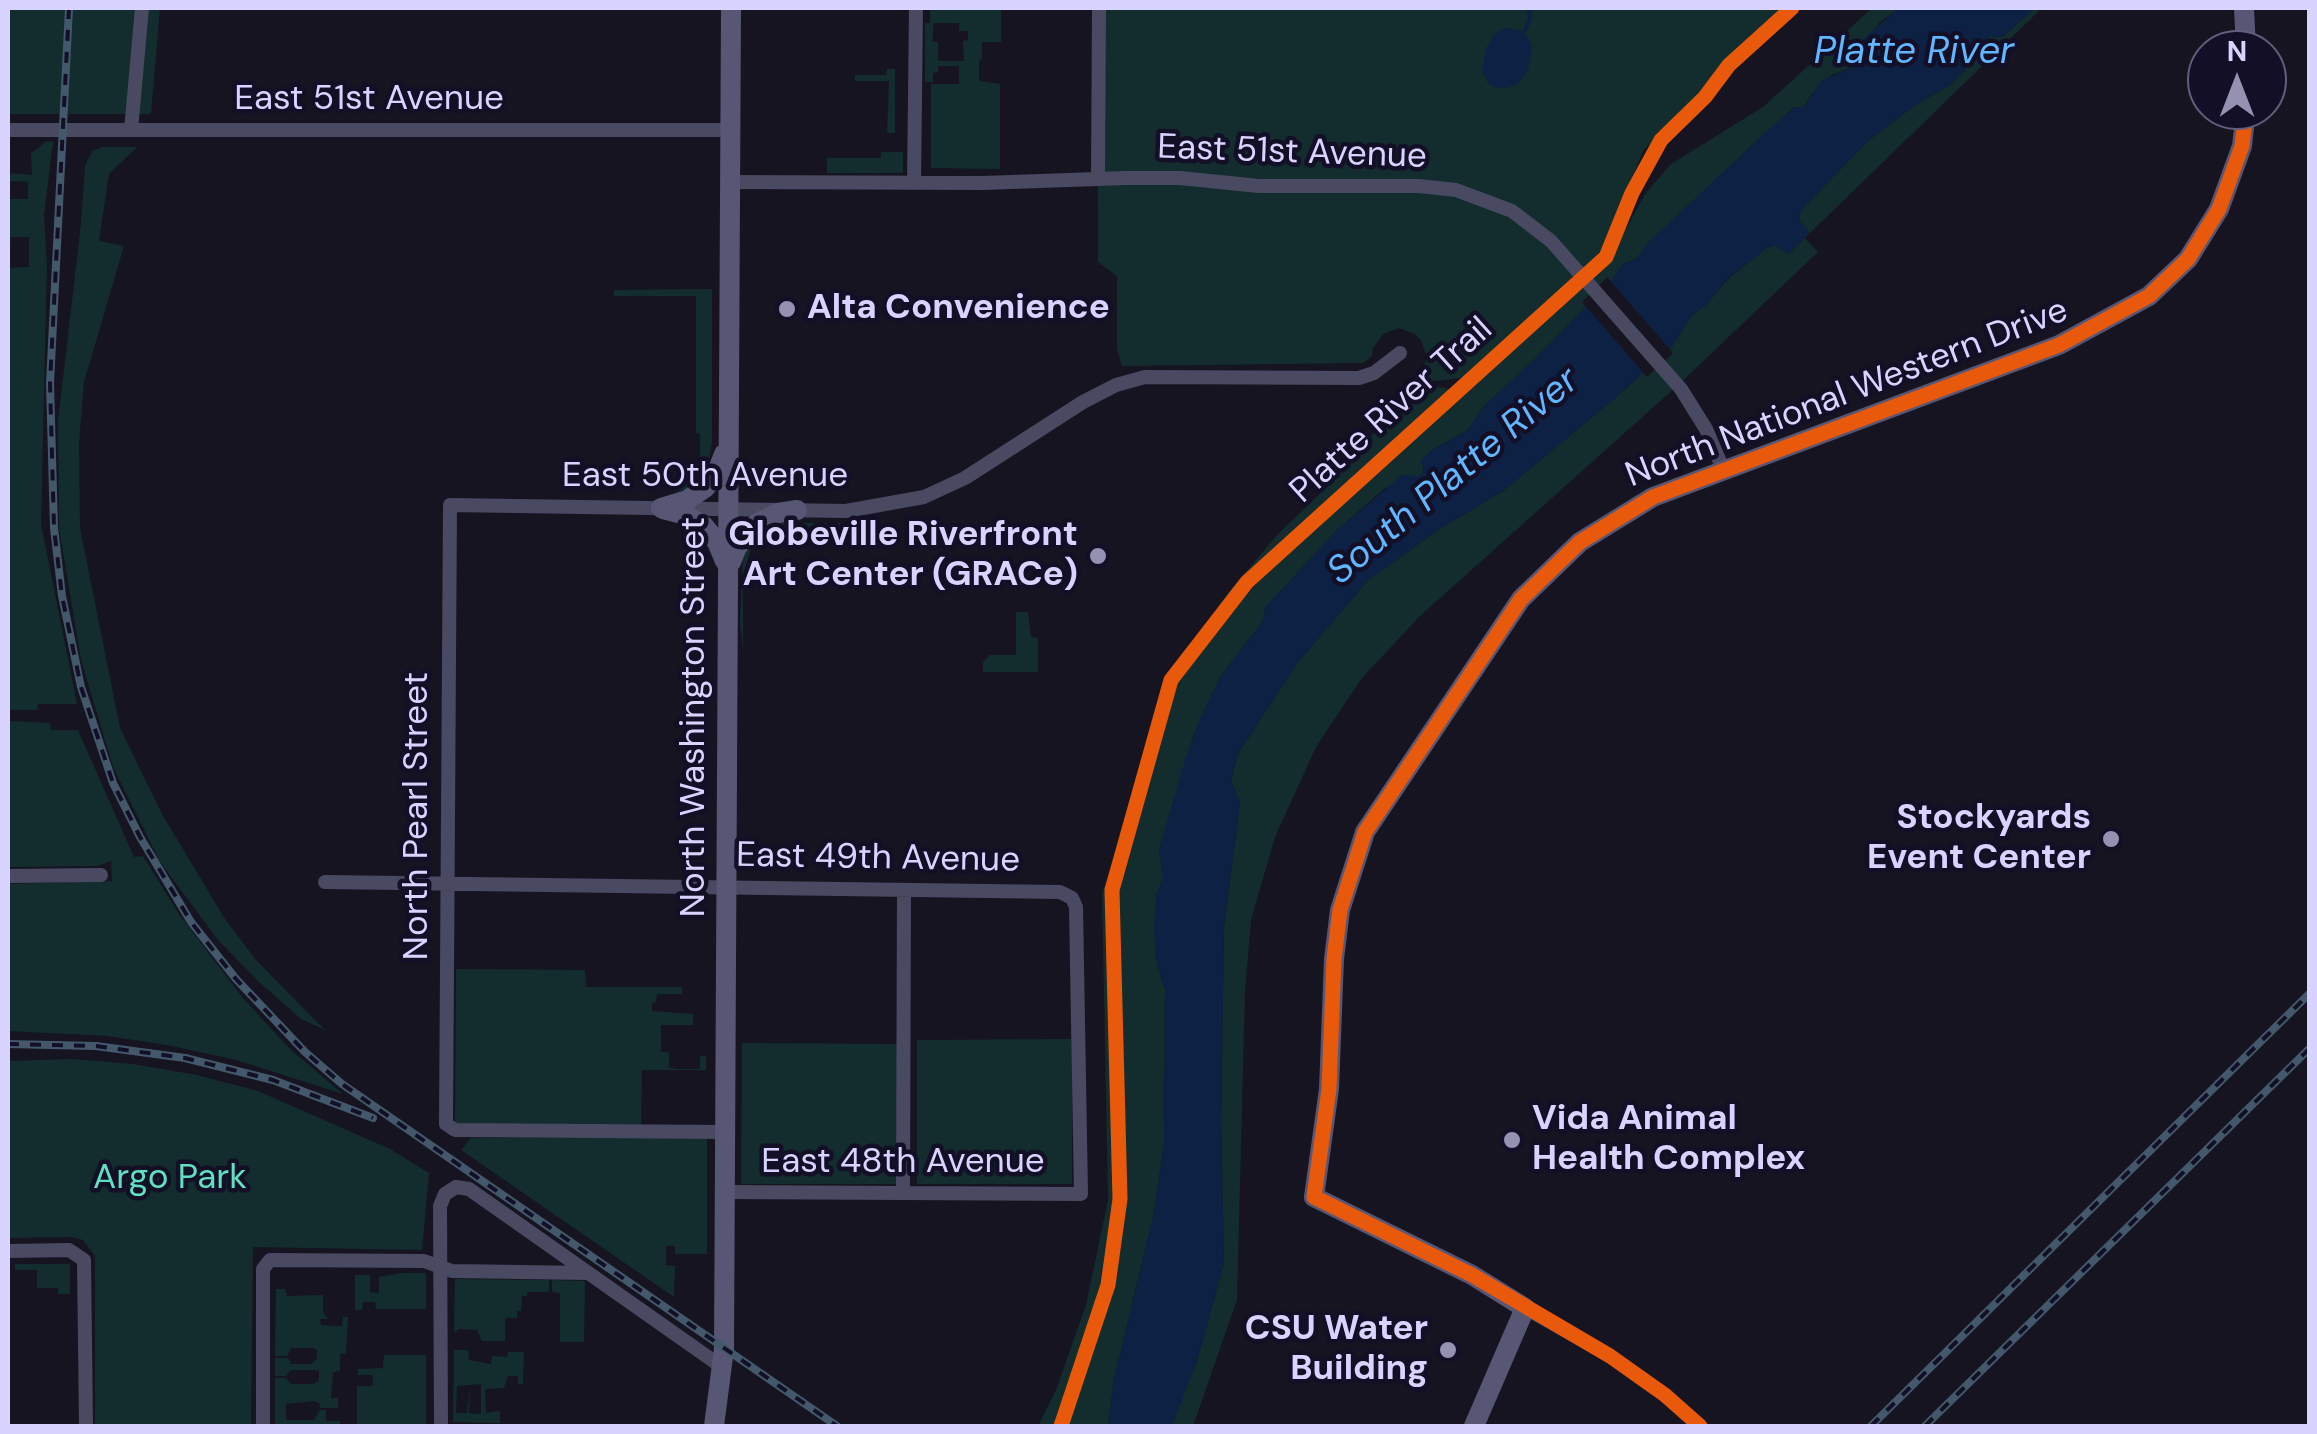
<!DOCTYPE html>
<style>
body{margin:0}
#map{position:relative;width:2317px;height:1434px;overflow:hidden;background:#161421;font-family:"DM Sans",sans-serif}
canvas{display:block}
.frame{position:absolute;inset:0;border:10px solid #d9d4ff;pointer-events:none}
.north{position:absolute;left:2187px;top:30px;width:100px;height:100px;box-sizing:border-box;background:#130f26;border:2px solid #625e7d;border-radius:50%;rotate:0deg;font-size:28px;font-weight:700;line-height:40px;text-align:center;color:#d9d4ff}
.north::after{content:'';display:block;margin:auto;width:35px;height:45px;background:#9591b1;clip-path:polygon(50% 0,100% 100%,50% 72%,0 100%)}
</style>
<div id="map">
<canvas width="2317" height="1434"></canvas>
<div class="frame"></div>
<div class="north">N</div>
</div>
<script>
const context = document.querySelector('canvas').getContext('2d');
context.lineJoin = 'round';
function paint(path, color) {
  context.fillStyle = color;
  context.fill(path, 'evenodd');
}
function toPath(rows) {
  const path = new Path2D();
  for (const r of rows) {
    path.moveTo(r[0], r[1]);
    for (let i = 2; i < r.length; i += 2) path.lineTo(r[i], r[i + 1]);
  }
  return path;
}
function trace(path, color, width, dash) {
  context.strokeStyle = color;
  context.lineWidth = width;
  context.lineCap = dash ? 'butt' : 'round';
  context.setLineDash(dash || []);
  context.stroke(path);
}
function drawText(font, color, halo, rows, align = 'center') {
  context.font = font + ' "DM Sans",sans-serif';
  context.lineWidth = 9;
  context.setLineDash([]);
  context.textBaseline = 'middle';
  context.strokeStyle = halo;
  context.fillStyle = color;
  for (const [text, x, y, turn = 0] of rows) {
    context.save();
    context.translate(x, y);
    context.rotate((+turn || 0) * Math.PI / 180);
    context.textAlign = isNaN(turn) ? turn : align;
    if (halo) context.strokeText(text, 0, 0);
    context.fillText(text, 0, 0);
    context.restore();
  }
}
paint(toPath([
 [8,8,160,8,151,114,8,114],
 [930,8,1001,8,1001,42,982,42,982,59,979,60,979,81,1000,84,1000,169,931,168,931,84,959,84,959,66,938,66,938,72,933,73,933,82,925,82,925,23,930,23],
 [934,23,959,23,959,31,968,31,968,40,963,41,964,61,938,61,938,42,932,42],
 [1097,8,1782,8,1722,64,1704,91,1643,151,1602,253,1471,377,1433,381,1420,376,1427,357,1421,340,1415,334,1399,328,1383,334,1373,348,1372,356,1363,363,1122,366,1117,349,1117,276,1098,262],
 [1872,8,1899,8,1879,23,1853,67,1832,75,1812,94,1804,107,1794,107,1649,242,1636,259,1623,264,1613,279,1536,358,1484,406,1468,430,1432,450,1421,461,1424,470,1419,477,1385,488,1335,532,1265,608,1263,621,1220,677,1193,737,1159,850,1164,877,1156,896,1156,958,1165,990,1164,1144,1154,1213,1114,1379,1108,1426,1038,1426,1056,1390,1086,1305,1108,1200,1102,893,1174,688,1184,669,1212,632,1260,580,1609,260,1645,194,1671,164,1763,107],
 [2035,8,2042,8,1810,233,1803,226,1799,220,1801,210,1869,140,1914,106,1951,84,1976,58,1981,45,1990,36,2002,37],
 [887,69,895,69,895,133,887,133,889,81,855,81,855,75,886,75],
 [45,142,53,142,44,216,47,266,41,524,77,704,38,704,37,710,8,710,8,268,29,267,29,237,11,237,10,248,8,249,8,199,28,199,28,182,8,181,8,173,32,175,31,154],
 [102,147,137,147,109,174,99,241,124,246,84,382,79,443,80,528,120,728,162,814,225,919,256,960,325,1030,301,1019,259,982,218,940,160,862,113,767,81,660,59,528,58,421,81,223,85,166,92,151],
 [881,152,903,152,903,173,827,173,827,158,881,158],
 [1805,238,1818,252,1676,387,1420,616,1362,678,1316,747,1275,837,1251,920,1245,991,1237,1300,1193,1426,1170,1426,1197,1361,1224,1263,1221,1122,1224,926,1240,803,1231,780,1238,754,1298,662,1368,580,1441,528,1503,491,1615,398,1671,348,1692,315,1706,305,1728,279,1766,248,1775,245,1788,254],
 [712,289,712,443,708,466,699,481,685,490,675,491,674,484,687,480,700,463,700,434,696,433,696,296,614,296,614,290],
 [1409,381,1455,390,1247,578,1183,656,1227,594,1278,534,1328,486,1403,399,1397,392],
 [781,523,844,523,851,529,852,540,845,545,842,533,752,545,743,577,743,648,740,622,743,555,749,542,771,524],
 [1016,612,1028,612,1031,637,1038,638,1038,672,983,672,983,662,990,655,1016,655],
 [8,721,50,723,51,730,78,730,134,857,143,856,179,914,243,998,290,1049,343,1094,236,1060,167,1045,107,1036,8,1031,8,884,112,881,111,861,98,866,8,867],
 [456,969,585,970,586,987,682,987,682,994,657,994,656,1002,652,1003,652,1011,693,1014,693,1025,661,1025,661,1052,669,1052,669,1067,676,1069,700,1069,700,1056,706,1056,706,1070,642,1070,641,1126,455,1125],
 [1072,1039,1072,1184,917,1184,917,1040],
 [742,1043,897,1044,897,1184,741,1184],
 [72,1059,133,1064,197,1075,258,1091,390,1149,429,1173,422,1250,253,1247,251,1426,95,1426,95,1256,83,1240,71,1237,8,1238,8,1061],
 [471,1138,707,1138,707,1254,675,1254,675,1246,666,1246,666,1265,675,1266,674,1297,461,1150],
 [15,1264,70,1264,70,1294,58,1294,58,1288,37,1288,37,1270,15,1270],
 [403,1273,426,1273,426,1309,376,1309,375,1302,363,1302,362,1310,355,1310,355,1275,370,1275,370,1292,379,1293,379,1277],
 [455,1279,549,1280,549,1292,527,1292,527,1296,522,1296,521,1311,517,1311,517,1318,505,1318,505,1341,482,1341,477,1330,459,1329,454,1333],
 [552,1280,585,1281,584,1342,560,1342,560,1293,552,1292],
 [276,1289,285,1289,287,1296,323,1295,323,1312,328,1319,320,1319,321,1325,342,1326,343,1317,348,1317,346,1353,340,1354,340,1371,333,1372,331,1398,338,1398,338,1408,320,1408,319,1403,314,1401,286,1404,286,1420,314,1420,320,1410,326,1410,326,1421,340,1421,340,1426,275,1426,275,1378,286,1378,291,1384,313,1384,319,1381,319,1371,313,1370,291,1370,286,1376,275,1376,275,1358,288,1358,291,1364,312,1364,317,1358,317,1350,313,1348,291,1348,287,1356,275,1356],
 [454,1350,468,1350,469,1360,491,1364,492,1356,507,1357,508,1352,524,1352,523,1384,518,1384,518,1376,508,1376,504,1388,485,1389,486,1413,500,1411,500,1423,453,1422],
 [481,1384,481,1414,469,1413,470,1389,467,1413,456,1413,457,1386],
 [384,1355,426,1355,426,1426,357,1426,357,1386,372,1386,373,1382,372,1375,358,1375,358,1369,383,1368]
]), '#132c2d');
paint(toPath([
 [1899,8,2035,8,2002,37,1990,36,1981,45,1976,58,1951,84,1914,106,1869,140,1801,210,1799,220,1810,233,1788,254,1775,245,1767,248,1728,278,1706,305,1692,315,1671,348,1615,398,1503,491,1441,528,1368,580,1298,662,1238,754,1231,780,1240,803,1224,926,1221,1122,1224,1263,1197,1361,1172,1426,1108,1426,1114,1379,1154,1213,1164,1144,1165,990,1156,958,1154,928,1156,896,1163,877,1159,850,1186,757,1201,717,1220,677,1263,621,1265,608,1335,532,1402,475,1419,476,1424,470,1421,461,1432,450,1468,430,1484,406,1536,358,1613,279,1623,264,1636,259,1649,242,1768,130,1795,107,1804,107,1821,81,1853,67,1865,37],
 [1506,28,1520,30,1528,37,1532,47,1528,70,1519,83,1507,88,1494,87,1487,82,1482,70,1487,46,1494,35]
]), '#0d2144');
paint(toPath([
 [1607,277,1673,353,1647,377,1582,302]
]), '#161421');
trace(toPath([
 [1524,33,1530,18,1529,8]
]), '#0d2144', 4);
trace(toPath([
 [8,130,730,130],
 [131,130,142,8],
 [1098,179,1099,8],
 [729,182,983,183,1126,178,1180,178,1259,186,1419,186,1456,190,1512,211,1551,241,1681,389,1706,429,1723,469],
 [914,183,916,8],
 [8,876,101,875],
 [325,882,1060,892,1072,898,1076,907,1081,1194,725,1192],
 [725,1132,455,1130,446,1124,450,505,846,511,924,497,965,478,1083,402,1116,385,1145,377,1359,378,1374,373,1400,353],
 [903,1193,904,890],
 [8,1251,69,1250,84,1260,86,1426],
 [1525,1308,1610,1356,1665,1395,1700,1426],
 [263,1426,263,1269,270,1260,424,1261,452,1271,588,1273],
 [441,1426,440,1206,445,1194,456,1187,469,1189,722,1367]
]), '#4a4962', 14);
trace(toPath([
 [2244,8,2246,50],
 [661,508,687,500,705,488,717,472,724,454],
 [663,509,686,515,704,526,717,542,725,561],
 [731,562,737,547,757,523,778,513,797,510],
 [714,1426,724,1349,731,8],
 [1474,1426,1525,1308,1472,1275,1314,1197,1329,1089,1334,959,1340,910,1365,832,1521,599,1580,542,1653,497,2059,345,2149,296,2188,259,2219,209,2242,146,2246,110]
]), '#575674', 20);
const rail = toPath([
 [69,8,50,383,54,528,62,596,81,687,113,783,140,837,191,922,236,979,305,1052,342,1084,837,1426],
 [8,1044,96,1046,185,1058,273,1080,373,1118],
 [1871,1426,2310,993],
 [1925,1426,2310,1048]
]);
trace(rail, '#43596b', 8);
trace(rail, '#130f26', 4, [11]);
trace(toPath([
 [1061,1426,1108,1285,1120,1199,1112,890,1171,680,1247,582,1606,257,1632,193,1661,140,1705,97,1729,65,1792,8],
 [1700,1426,1665,1395,1610,1356,1472,1275,1314,1197,1329,1089,1334,959,1340,910,1365,832,1521,599,1580,542,1653,497,2059,345,2149,296,2188,259,2219,209,2242,146,2246,110]
]), '#e8590c', 15);
for (const [x, y, r, color] of [
 [787,309,10,"#9591b1"],
 [1098,556,10,"#9591b1"],
 [2111,839,10,"#9591b1"],
 [1512,1140,10,"#9591b1"],
 [1448,1350,10,"#9591b1"]
]) {
  const dot = new Path2D();
  dot.arc(x, y, r, 0, 2 * Math.PI);
  context.fillStyle = color;
  context.fill(dot);
  trace(dot, '#130f26', 4);
}
drawText('35px', '#d9d4ff', '#130f26', [
 ["East 51st Avenue",369,100],
 ["East 51st Avenue",1292,153,2],
 ["North National Western Drive",1847,394,-21],
 ["Platte River Trail",1392,411,-42],
 ["East 50th Avenue",705,477],
 ["North Washington Street",695,717,-90],
 ["North Pearl Street",418,816,-90],
 ["East 49th Avenue",878,859,1],
 ["East 48th Avenue",903,1163]
]);
drawText('bold 35px', '#d9d4ff', '#130f26', [
 ["Alta Convenience",807,309,"left"],
 ["Globeville Riverfront",1078,536],
 ["Art Center (GRACe)",1078,576],
 ["Stockyards",2091,819],
 ["Event Center",2091,859],
 ["Vida Animal",1532,1120,"left"],
 ["Health Complex",1532,1160,"left"],
 ["CSU Water",1428,1330],
 ["Building",1428,1370]
], 'right');
drawText('35px', '#5fe0c0', '#130f26', [
 ["Argo Park",170,1179]
]);
drawText('italic 38px', '#62b6ff', '#130f26', [
 ["Platte River",1914,53],
 ["South Platte River",1454,477,-40]
]);
</script>
